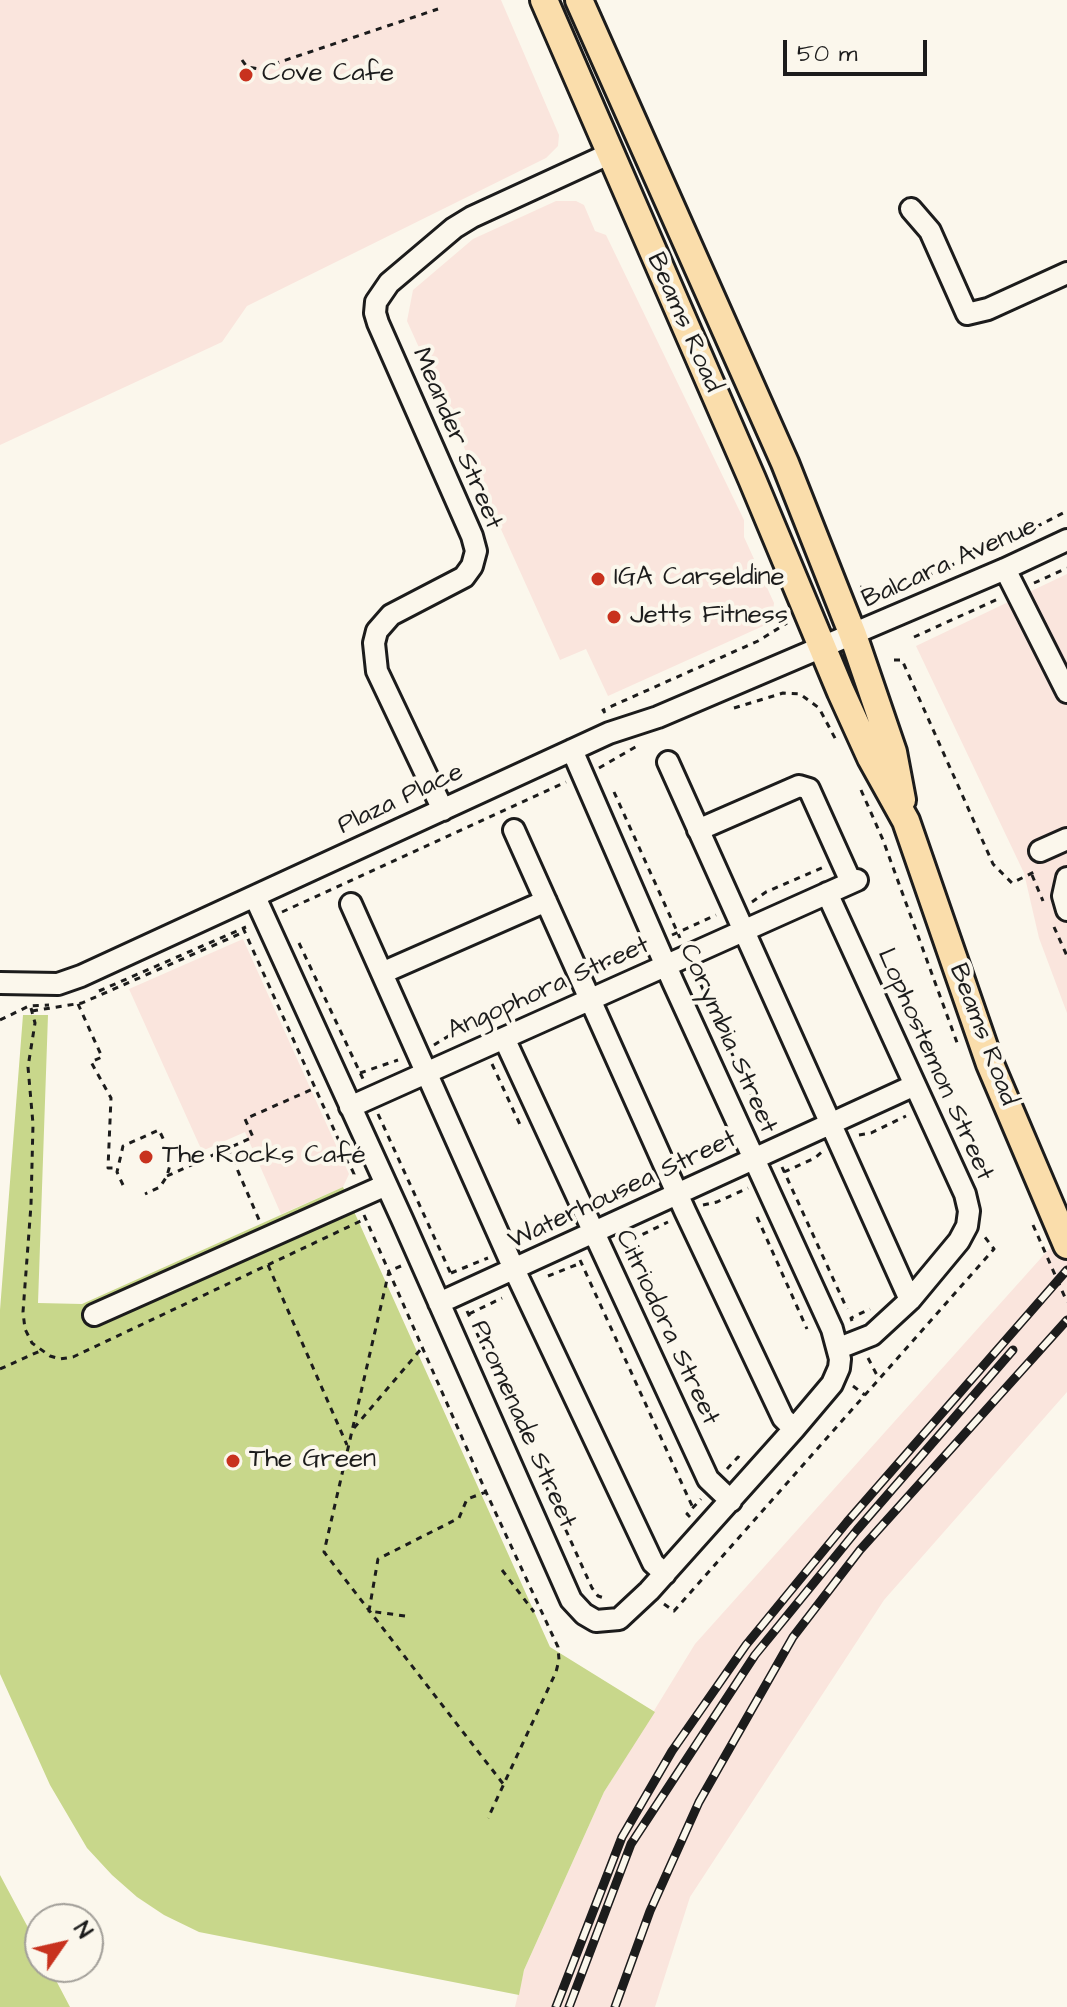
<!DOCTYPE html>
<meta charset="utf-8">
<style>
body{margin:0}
#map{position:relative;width:1067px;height:2007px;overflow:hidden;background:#fbf7ec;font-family:"Architects Daughter",sans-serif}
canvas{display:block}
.north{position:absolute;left:24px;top:1903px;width:80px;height:80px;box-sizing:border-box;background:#fbf7ec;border:2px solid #a29f99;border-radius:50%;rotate:56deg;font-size:22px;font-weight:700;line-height:32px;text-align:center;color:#1c1c1c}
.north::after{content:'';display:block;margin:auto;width:28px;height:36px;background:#c8321e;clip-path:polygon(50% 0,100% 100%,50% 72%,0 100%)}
.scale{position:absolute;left:783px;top:40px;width:144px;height:36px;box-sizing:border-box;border:4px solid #1c1c1c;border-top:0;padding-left:10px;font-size:24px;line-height:28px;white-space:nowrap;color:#1c1c1c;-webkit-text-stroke:6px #fbf7ec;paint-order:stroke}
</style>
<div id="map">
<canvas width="1067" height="2007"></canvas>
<div class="north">N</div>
<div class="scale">50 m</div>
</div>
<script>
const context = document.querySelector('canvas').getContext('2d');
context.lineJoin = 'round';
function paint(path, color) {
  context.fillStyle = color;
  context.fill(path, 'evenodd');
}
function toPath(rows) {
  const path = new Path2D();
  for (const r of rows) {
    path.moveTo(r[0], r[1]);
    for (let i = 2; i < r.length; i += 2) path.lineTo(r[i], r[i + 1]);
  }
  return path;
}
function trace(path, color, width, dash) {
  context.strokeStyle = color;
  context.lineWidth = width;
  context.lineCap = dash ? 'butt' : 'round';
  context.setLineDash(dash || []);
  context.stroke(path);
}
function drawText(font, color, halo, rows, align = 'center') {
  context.font = font + ' "Architects Daughter",sans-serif';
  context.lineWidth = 8;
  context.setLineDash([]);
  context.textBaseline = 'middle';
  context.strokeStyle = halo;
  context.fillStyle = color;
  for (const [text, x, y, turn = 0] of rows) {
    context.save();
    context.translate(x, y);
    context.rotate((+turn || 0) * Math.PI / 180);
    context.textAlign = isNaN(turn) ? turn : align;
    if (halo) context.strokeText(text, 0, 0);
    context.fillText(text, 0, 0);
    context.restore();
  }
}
paint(toPath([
 [0,0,501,0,559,135,558,146,546,158,247,306,222,342,0,445],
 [556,201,576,201,584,205,595,231,606,235,744,520,744,537,774,603,772,622,608,696,586,649,560,660,407,321,413,290,473,239],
 [1067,574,1067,1013,1039,938,1024,873,916,646],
 [243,939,349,1174,343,1187,281,1214,245,1132,202,1151,129,989],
 [1067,1229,1067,1392,884,1600,690,1897,655,2007,515,2007,524,1970,604,1792,695,1644]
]), '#fae5dd');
paint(toPath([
 [23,1015,48,1015,38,1303,82,1304,343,1187,550,1647,655,1712,604,1792,524,1970,519,1995,199,1932,164,1915,137,1897,112,1875,87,1848,50,1785,0,1674,0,1310],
 [0,1875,40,1950,40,1967,49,1967,70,2007,0,2007]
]), '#c8d78b');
const minor = toPath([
 [911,209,930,231,967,314,988,309,1067,273],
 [1005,569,1067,692],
 [668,762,910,1300],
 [443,810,377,671,374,643,377,631,391,615,464,577,472,566,476,551,472,536,378,323,375,313,376,302,389,283,454,228,472,217,609,154],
 [514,830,685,1211,783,1418,794,1429],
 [698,830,799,786,809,789,851,882],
 [1040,851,1067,839],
 [1067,878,1063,896,1067,910],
 [827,893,965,1194,969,1211,967,1226,959,1241,910,1300,872,1335,839,1348],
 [255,897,402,1219,571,1600,584,1614,596,1621,619,1619,649,1591,794,1429,832,1384,839,1368,840,1359,832,1329,673,982,572,750],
 [351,904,514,1269,653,1563,665,1574],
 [382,973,546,901],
 [0,983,58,984,81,976,609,733,658,717,1005,569,1067,540],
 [504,1038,708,1479,731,1501],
 [350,1107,857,880],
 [439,1303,915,1085],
 [94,1315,386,1185]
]);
const major = toPath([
 [544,0,752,479,841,692,871,758,906,821,990,1064,1067,1245],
 [579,0,785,463,853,635,893,752,902,800]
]);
trace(minor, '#1c1c1c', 26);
trace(major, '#1c1c1c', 32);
trace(toPath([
 [242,60,247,67,259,69,438,9],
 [1034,583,1067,568],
 [860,587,883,595,1018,536,1067,511],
 [914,637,998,599],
 [894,660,902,660,993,864,1012,883,1036,871],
 [734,708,783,693,800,694,819,708,836,740],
 [605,713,603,710,758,641,787,623],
 [599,768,637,746],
 [861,790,883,840,959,1048],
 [614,792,680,938],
 [1032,875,1043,901],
 [752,902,766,892,824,867],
 [282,912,566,782],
 [1054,927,1067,956],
 [243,928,354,1174,352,1179],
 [672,935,716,915],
 [299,943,364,1081],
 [597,972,611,962,640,950],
 [696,974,767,1131],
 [99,991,246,927],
 [78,1004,102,1057,91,1062,111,1098,108,1168,117,1168],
 [31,1008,35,1023,28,1067,33,1124,31,1205,23,1312,25,1329,32,1343,50,1356,60,1359,73,1357,365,1219],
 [32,1011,82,1003,244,932],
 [0,1020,29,1006,49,1005],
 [434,1045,455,1032,561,986],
 [492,1064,522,1129],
 [360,1073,398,1060],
 [378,1114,451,1274],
 [859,1135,871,1133,906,1116],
 [228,1148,260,1222],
 [782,1167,847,1309],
 [784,1172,815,1158,823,1151],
 [167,1176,253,1137,245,1119,315,1088],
 [123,1185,117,1172,123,1146,159,1130,168,1149,170,1165,167,1176,160,1187,145,1194],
 [603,1204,647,1185],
 [703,1205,717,1202,748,1188],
 [364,1215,486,1492,558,1647,559,1660,556,1672,488,1818],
 [757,1217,807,1329],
 [527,1240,567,1221],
 [621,1245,668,1222],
 [580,1260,693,1508],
 [268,1265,347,1445],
 [401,1266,389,1271,324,1552,504,1785],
 [451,1273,488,1258],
 [548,1276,581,1263],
 [467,1311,592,1588,598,1596,607,1599],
 [469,1314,502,1298],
 [852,1321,851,1318,870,1309],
 [868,1358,879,1379],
 [0,1369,40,1351],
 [853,1386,865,1395],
 [354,1428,421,1349],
 [727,1469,738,1457,742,1460],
 [690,1517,687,1514,701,1499],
 [502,1570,534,1612],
 [664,1604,674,1611,994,1249,984,1236],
 [405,1616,369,1611,378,1559,459,1518,467,1499,486,1492]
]), '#1c1c1c', 3, [6, 6]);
trace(minor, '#fbf7ec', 20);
trace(major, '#faddab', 26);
const rail = toPath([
 [556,2007,622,1837,672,1751,746,1645,847,1522,1067,1270],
 [569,2007,631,1844,755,1655,857,1530,1013,1350],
 [615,2007,650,1911,699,1802,793,1637,860,1550,1067,1320]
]);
trace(rail, '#1c1c1c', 9);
trace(rail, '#fbf7ec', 6, [18]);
trace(toPath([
 [1033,1225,1067,1302]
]), '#1c1c1c', 3, [6, 6]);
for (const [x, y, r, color] of [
 [246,75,8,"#c8321e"],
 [598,579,8,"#c8321e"],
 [614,617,8,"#c8321e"],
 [146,1157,8,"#c8321e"],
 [233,1461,8,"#c8321e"]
]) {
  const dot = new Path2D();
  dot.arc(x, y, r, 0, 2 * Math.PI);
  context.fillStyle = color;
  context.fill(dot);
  trace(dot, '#fbf7ec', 3);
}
drawText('26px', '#1c1c1c', '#fbf7ec', [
 ["Cove Cafe",262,75],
 ["IGA Carseldine",614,579],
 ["Jetts Fitness",630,617],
 ["The Rocks Café",162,1157],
 ["The Green",249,1461]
], 'left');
drawText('26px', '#1c1c1c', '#fbf7ec', [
 ["Beams Road",683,323,66],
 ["Meander Street",456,439,67],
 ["Balcara Avenue",950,564,-24],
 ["Plaza Place",401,800,-25],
 ["Angophora Street",549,989,-24],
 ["Beams Road",982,1035,69],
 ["Corymbia Street",727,1039,66],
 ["Lophostemon Street",934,1065,66],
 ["Waterhousea Street",623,1191,-25],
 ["Citriodora Street",666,1328,65],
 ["Promenade Street",522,1425,66]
]);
</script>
